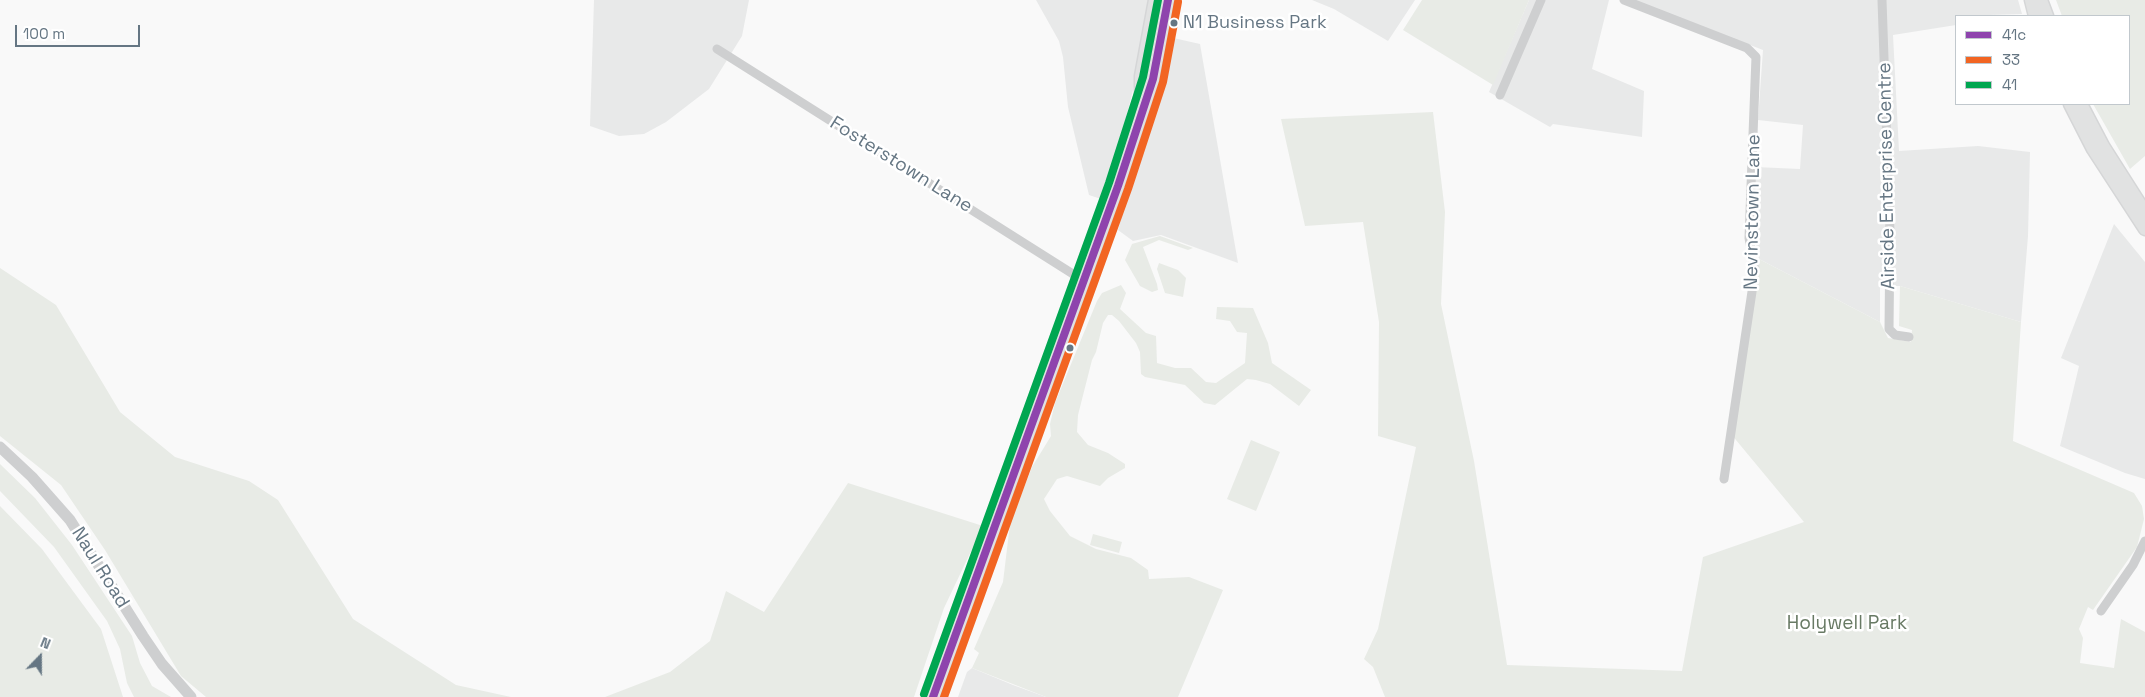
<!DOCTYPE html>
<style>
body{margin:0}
#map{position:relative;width:2145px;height:697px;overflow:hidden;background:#f9f9f9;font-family:"Space Grotesk",sans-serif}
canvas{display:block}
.legend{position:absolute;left:1955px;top:15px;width:175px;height:90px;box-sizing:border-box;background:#fff;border:1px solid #c1c8cd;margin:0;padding:6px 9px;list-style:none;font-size:15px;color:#657683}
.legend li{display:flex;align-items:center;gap:10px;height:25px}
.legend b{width:25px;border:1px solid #c1c8cd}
.north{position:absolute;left:15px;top:632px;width:50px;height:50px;-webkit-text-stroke:4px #fff;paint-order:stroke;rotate:22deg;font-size:14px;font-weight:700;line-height:20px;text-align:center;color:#657683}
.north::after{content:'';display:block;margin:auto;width:18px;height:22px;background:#657683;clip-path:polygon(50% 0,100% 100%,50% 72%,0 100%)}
.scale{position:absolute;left:15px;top:25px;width:125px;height:22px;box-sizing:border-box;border:2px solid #657683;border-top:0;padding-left:6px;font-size:15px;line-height:18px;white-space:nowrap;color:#657683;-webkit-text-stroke:4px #fff;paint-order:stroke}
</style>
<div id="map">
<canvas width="2145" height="697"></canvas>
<ul class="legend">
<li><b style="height:6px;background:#8e44ad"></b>41c</li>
<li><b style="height:6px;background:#f26522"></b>33</li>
<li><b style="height:6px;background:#00a651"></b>41</li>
</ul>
<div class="north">N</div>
<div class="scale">100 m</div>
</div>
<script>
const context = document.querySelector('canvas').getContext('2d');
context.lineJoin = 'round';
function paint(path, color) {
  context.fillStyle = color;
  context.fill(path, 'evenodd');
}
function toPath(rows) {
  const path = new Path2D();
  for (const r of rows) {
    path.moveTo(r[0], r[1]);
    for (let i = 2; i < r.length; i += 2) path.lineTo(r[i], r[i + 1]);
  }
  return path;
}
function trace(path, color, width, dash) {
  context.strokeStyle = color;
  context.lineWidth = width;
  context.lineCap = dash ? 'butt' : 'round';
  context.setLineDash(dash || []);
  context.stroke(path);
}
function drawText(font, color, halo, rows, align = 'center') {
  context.font = font + ' "Space Grotesk",sans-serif';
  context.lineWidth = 5;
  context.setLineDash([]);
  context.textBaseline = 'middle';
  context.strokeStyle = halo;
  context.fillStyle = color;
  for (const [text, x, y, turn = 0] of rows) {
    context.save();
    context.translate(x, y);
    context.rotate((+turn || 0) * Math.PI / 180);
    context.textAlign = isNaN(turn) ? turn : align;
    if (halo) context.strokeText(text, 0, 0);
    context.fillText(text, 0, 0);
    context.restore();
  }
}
paint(toPath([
 [594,0,749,0,742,36,709,89,666,122,644,134,619,136,590,126],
 [1036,0,1148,0,1136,78,1120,142,1101,199,1089,195,1068,107,1063,57,1059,41],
 [1312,0,1415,0,1388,41,1334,9],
 [1529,0,1609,0,1592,69,1644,91,1642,137,1553,124,1550,127,1489,92],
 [1634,0,2018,0,2022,14,1956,16,1956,25,1893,35,1899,151,1978,146,2030,152,2028,236,2021,322,1900,286,1880,286,1880,322,1759,259,1752,223,1755,167,1800,169,1803,125,1758,120,1763,50],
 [1169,37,1200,44,1238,263,1161,235,1133,241,1118,230],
 [2114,224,2145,262,2145,479,2125,473,2060,446,2079,366,2061,358],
 [972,668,1013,685,1046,697,958,697,967,672]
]), '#e8e9e9');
paint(toPath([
 [1422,0,1529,0,1493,85,1403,30],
 [2056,0,2145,0,2145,156,2130,169,2093,104,2129,104,2129,16,2062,16],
 [1433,112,1445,212,1441,304,1474,461,1507,665,1682,671,1703,557,1804,522,1731,434,1754,262,1759,259,1880,322,1888,338,1911,342,1912,330,1899,326,1900,286,2021,322,2013,441,2134,493,2142,506,2144,519,2137,547,2093,610,2088,607,2079,629,2083,638,2080,663,2114,668,2121,619,2145,632,2145,697,1385,697,1373,667,1364,659,1378,629,1416,447,1378,436,1379,322,1363,222,1305,226,1281,119],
 [1160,236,1193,248,1188,250,1159,240,1143,247,1157,284,1158,290,1152,292,1140,286,1125,260,1132,244],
 [1159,263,1178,270,1186,278,1183,297,1165,293,1157,269],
 [0,268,56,305,120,412,175,457,249,481,278,500,353,619,456,685,511,697,206,697,181,676,105,550,61,485,0,436],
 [1121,285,1126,293,1120,309,1146,333,1156,336,1157,363,1175,368,1191,368,1206,382,1216,383,1245,363,1247,333,1237,332,1230,321,1216,319,1217,307,1253,308,1268,343,1272,363,1311,390,1299,406,1270,384,1256,380,1247,379,1215,405,1204,403,1185,385,1145,377,1141,374,1140,352,1136,343,1119,321,1112,315,1108,315,1103,323,1096,352,1092,360,1078,415,1077,432,1088,445,1108,453,1125,464,1125,468,1108,478,1100,486,1067,476,1057,479,1044,499,1050,511,1070,536,1096,549,1131,558,1148,570,1149,579,1189,577,1223,590,1178,697,1046,697,972,668,979,653,974,649,1003,582,1010,524,1032,467,1051,436,1050,424,1055,403,1097,301,1102,293],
 [1251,440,1280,452,1256,511,1227,499],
 [0,464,35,498,72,545,132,636,140,663,152,686,171,697,134,697,127,683,120,649,107,621,54,547,0,491],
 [848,483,983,526,944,608,914,697,605,697,670,672,710,641,726,591,764,612],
 [0,506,42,549,101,629,123,697,0,697],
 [1093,534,1122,542,1119,553,1090,545]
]), '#e8ebe6');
const secondary = toPath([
 [2031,0,2035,16],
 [2041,0,2047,16],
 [1141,102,1141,76,1155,0],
 [2070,104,2093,149,2145,229],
 [2081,104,2103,146,2145,212],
 [933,697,1118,186,1153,79,1168,0]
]);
trace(secondary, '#d5d6d7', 15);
trace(toPath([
 [1624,0,1747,48,1756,57,1749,238,1754,266,1753,285,1724,479],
 [1882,0,1890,232,1889,329,1895,335,1909,337],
 [717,49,1084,281],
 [1500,95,1541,0],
 [2101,611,2133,565,2145,541]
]), '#cecfd0', 9);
trace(toPath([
 [0,447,32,477,70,520,143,636,162,664,191,697]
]), '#cecfd0', 11);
trace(secondary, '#e1e2e2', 12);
trace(toPath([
 [933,697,1118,186,1153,79,1168,0]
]), '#8e44ad', 8);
trace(toPath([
 [944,697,1128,189,1163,82,1178,2]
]), '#f26522', 8);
trace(toPath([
 [924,694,1109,183,1143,77,1158,0]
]), '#00a651', 8);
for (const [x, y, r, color] of [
 [1174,23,4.5,"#657683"],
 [1070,348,4.5,"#657683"]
]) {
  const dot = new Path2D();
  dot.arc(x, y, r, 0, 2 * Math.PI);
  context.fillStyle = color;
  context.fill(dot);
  trace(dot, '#fff', 2);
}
drawText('18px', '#657683', '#fff', [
 ["N1 Business Park",1183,23]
], 'left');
drawText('19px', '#657683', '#fff', [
 ["Fosterstown Lane",901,165,32],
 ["Airside Enterprise Centre",1887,176,-91],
 ["Nevinstown Lane",1753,212,-89],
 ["Naul Road",100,568,58]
]);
drawText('19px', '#687a64', '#fff', [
 ["Holywell Park",1847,624]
]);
</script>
